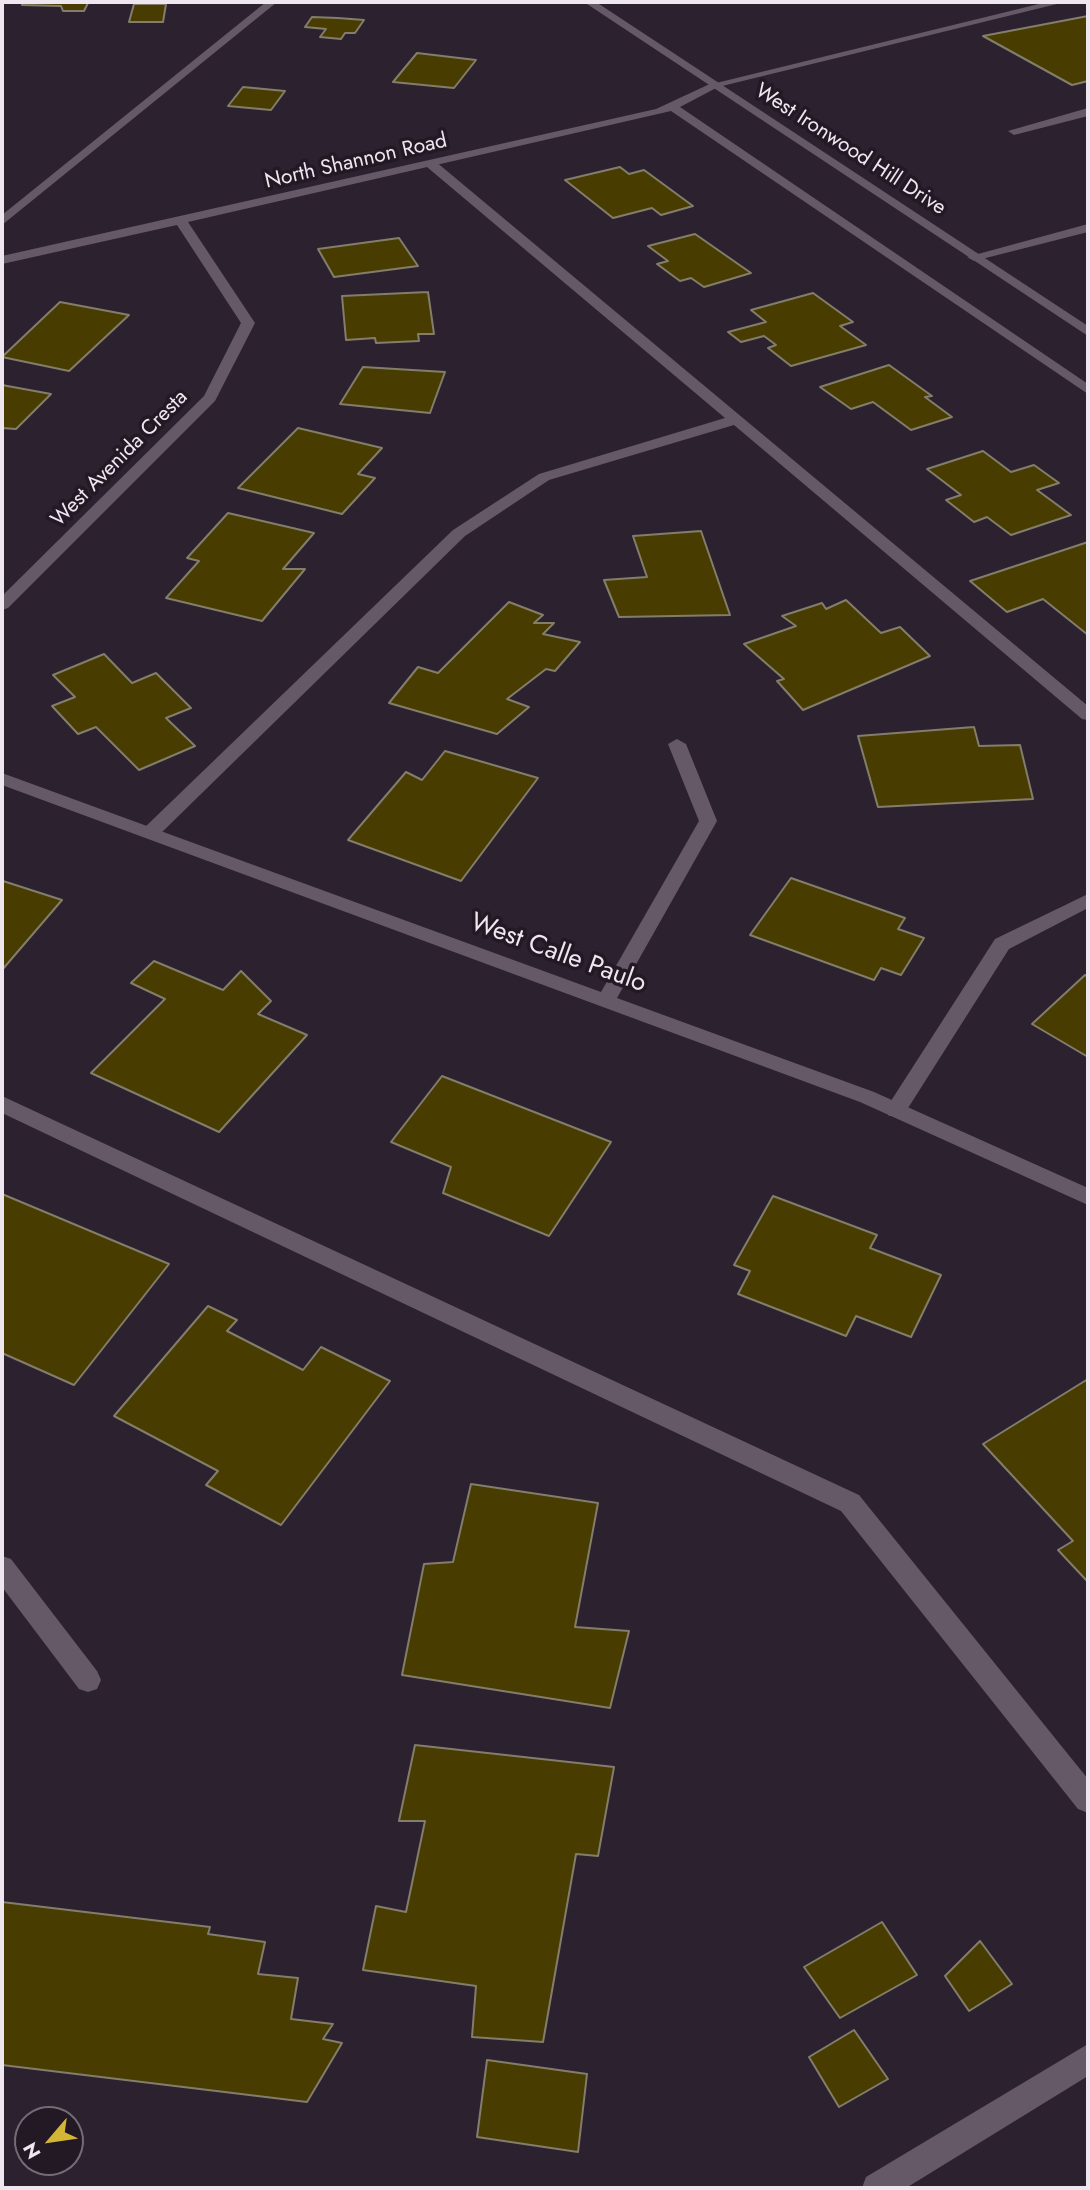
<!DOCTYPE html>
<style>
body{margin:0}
#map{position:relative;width:1090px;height:2190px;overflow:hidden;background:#2c222f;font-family:Jost,sans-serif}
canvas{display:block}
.frame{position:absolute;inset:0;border:4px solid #eee7f0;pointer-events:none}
.north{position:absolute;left:14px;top:2106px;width:70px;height:70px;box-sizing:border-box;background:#231925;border:2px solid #746b76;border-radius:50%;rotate:241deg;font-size:19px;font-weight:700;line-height:28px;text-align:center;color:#eee7f0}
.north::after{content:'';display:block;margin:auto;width:24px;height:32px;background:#d3b635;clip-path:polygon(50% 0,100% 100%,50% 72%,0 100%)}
</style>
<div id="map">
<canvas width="1090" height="2190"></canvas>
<div class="frame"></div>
<div class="north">N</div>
</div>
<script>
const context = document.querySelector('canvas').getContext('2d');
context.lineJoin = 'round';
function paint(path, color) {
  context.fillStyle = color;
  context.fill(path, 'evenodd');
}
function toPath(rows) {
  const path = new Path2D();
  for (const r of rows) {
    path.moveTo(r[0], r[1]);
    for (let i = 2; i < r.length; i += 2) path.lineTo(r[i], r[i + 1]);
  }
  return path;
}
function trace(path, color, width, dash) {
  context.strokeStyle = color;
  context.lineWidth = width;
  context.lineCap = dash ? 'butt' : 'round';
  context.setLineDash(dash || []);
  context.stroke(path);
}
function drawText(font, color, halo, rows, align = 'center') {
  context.font = font + ' Jost,sans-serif';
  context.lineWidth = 7;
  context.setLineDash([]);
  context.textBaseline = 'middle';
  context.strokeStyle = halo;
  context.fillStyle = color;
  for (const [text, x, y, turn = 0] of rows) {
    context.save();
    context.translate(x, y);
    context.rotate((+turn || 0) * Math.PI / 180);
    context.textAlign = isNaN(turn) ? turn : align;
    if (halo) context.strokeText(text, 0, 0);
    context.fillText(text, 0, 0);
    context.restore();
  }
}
const building = toPath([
 [23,2,101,2,88,3,84,11,63,11,61,6,22,5,23,2],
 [134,4,166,4,163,22,129,22,134,4],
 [1088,16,1088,81,1072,85,983,36,1088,16],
 [312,17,338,18,364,20,355,33,345,33,341,39,320,37,326,29,305,27,312,17],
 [417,53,476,60,454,88,393,82,417,53],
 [243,87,285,91,271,110,228,106,243,87],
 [620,167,629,174,644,170,693,206,661,215,652,208,613,218,565,180,620,167],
 [695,234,751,273,704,287,691,278,680,281,657,264,668,261,648,246,695,234],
 [399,238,418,266,334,277,318,249,399,238],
 [428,292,434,334,418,334,419,341,376,343,375,338,346,340,342,296,428,292],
 [813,293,853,322,840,326,866,345,791,366,768,348,776,345,764,336,741,342,728,332,766,322,751,310,813,293],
 [60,302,129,315,69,371,2,357,60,302],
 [889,365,932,396,925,397,952,417,911,430,873,402,851,409,820,387,889,365],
 [363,367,445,372,430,413,340,404,363,367],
 [2,385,51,394,16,429,2,428,2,385],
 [298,428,382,448,358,474,375,478,342,514,238,488,298,428],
 [983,451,1011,472,1034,465,1059,483,1037,490,1071,515,1011,535,987,517,974,522,946,500,961,495,927,469,983,451],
 [228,513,314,533,283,569,305,569,262,621,166,598,199,561,187,558,228,513],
 [701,531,730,615,619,617,604,580,647,577,633,536,701,531],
 [1088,542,1088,635,1043,599,1007,612,970,581,1088,542],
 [846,600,881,633,900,627,930,656,803,710,777,681,784,679,744,644,796,626,782,616,822,603,826,609,846,600],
 [509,602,543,615,534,623,554,623,543,634,580,642,555,671,546,669,507,699,529,707,497,734,389,703,418,667,438,673,509,602],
 [104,654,132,683,156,673,191,708,166,718,195,746,139,770,96,727,78,734,52,706,75,697,53,675,104,654],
 [974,727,979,746,1020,745,1033,799,878,807,858,736,974,727],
 [445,751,538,778,461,881,348,840,406,772,422,780,445,751],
 [791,878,905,918,898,929,924,938,901,975,881,968,874,980,750,935,791,878],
 [3,881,62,900,2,970,2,883,3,881],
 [154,961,223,990,241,971,271,1001,258,1014,307,1035,219,1132,91,1073,165,999,131,983,154,961],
 [1085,975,1088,977,1088,1057,1032,1024,1085,975],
 [442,1076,611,1142,549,1236,443,1193,451,1167,391,1142,442,1076],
 [2,1194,169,1264,74,1385,2,1353,2,1194],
 [773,1196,877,1235,870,1248,941,1275,911,1337,856,1316,846,1336,738,1294,750,1271,734,1265,773,1196],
 [208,1306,237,1320,227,1331,303,1370,321,1347,390,1381,281,1525,206,1485,218,1471,114,1416,208,1306],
 [1088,1379,1088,1582,1058,1550,1073,1541,983,1444,1088,1379],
 [471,1484,598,1503,575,1627,629,1631,610,1708,402,1675,424,1564,453,1562,471,1484],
 [415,1745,614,1767,598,1856,576,1854,543,2042,472,2037,476,1986,363,1970,376,1906,406,1912,425,1821,399,1821,415,1745],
 [2,1902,210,1927,208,1934,265,1942,258,1974,298,1978,291,2019,333,2024,323,2039,342,2043,307,2102,2,2065,2,1902],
 [882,1922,917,1975,840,2018,804,1967,882,1922],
 [980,1941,1012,1984,969,2011,945,1976,980,1941],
 [854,2030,888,2079,839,2107,809,2057,854,2030],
 [487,2060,587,2074,578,2152,477,2137,487,2060]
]);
paint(building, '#483c00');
trace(building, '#827e6b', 2);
paint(toPath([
 [266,2,277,2,2,225,2,215,266,2],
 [1047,2,1065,2,714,88,708,85,1047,2],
 [1088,108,1088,116,1014,135,1008,131,1088,108],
 [427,161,435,161,1088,706,1088,720,1082,719,734,425,549,480,465,536,157,837,143,837,141,833,143,829,453,530,539,474,725,418,427,167,427,161],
 [1088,224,1088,232,974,261,967,257,1088,224],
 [1088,894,1088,908,1009,949,903,1116,889,1116,885,1110,889,1104,995,939,1088,894],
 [2,1096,859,1495,1088,1779,1088,1813,1078,1809,841,1511,2,1113,2,1096],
 [1088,2044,1088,2076,906,2188,862,2188,866,2177,1088,2044]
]), '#655967');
paint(toPath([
 [714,82,718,83,718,87,680,107,1088,384,1088,394,671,111,188,222,255,323,215,401,8,608,2,610,2,596,204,396,241,323,177,225,2,264,2,256,656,109,714,82],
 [677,739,686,744,717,821,617,998,874,1092,1088,1188,1088,1205,860,1102,2,785,2,773,601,992,699,821,668,744,677,739],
 [2,1556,11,1559,97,1671,101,1680,97,1689,88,1692,79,1689,2,1587,2,1556]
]), '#655967');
paint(toPath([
 [584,2,596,2,1088,326,1088,336,584,2]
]), '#655967');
drawText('21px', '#eee7f0', '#231925', [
 ["West Ironwood Hill Drive",850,150,33],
 ["North Shannon Road",356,162,-13],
 ["West Avenida Cresta",120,459,-45]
]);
drawText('26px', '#eee7f0', '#231925', [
 ["West Calle Paulo",558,954,20]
]);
</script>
